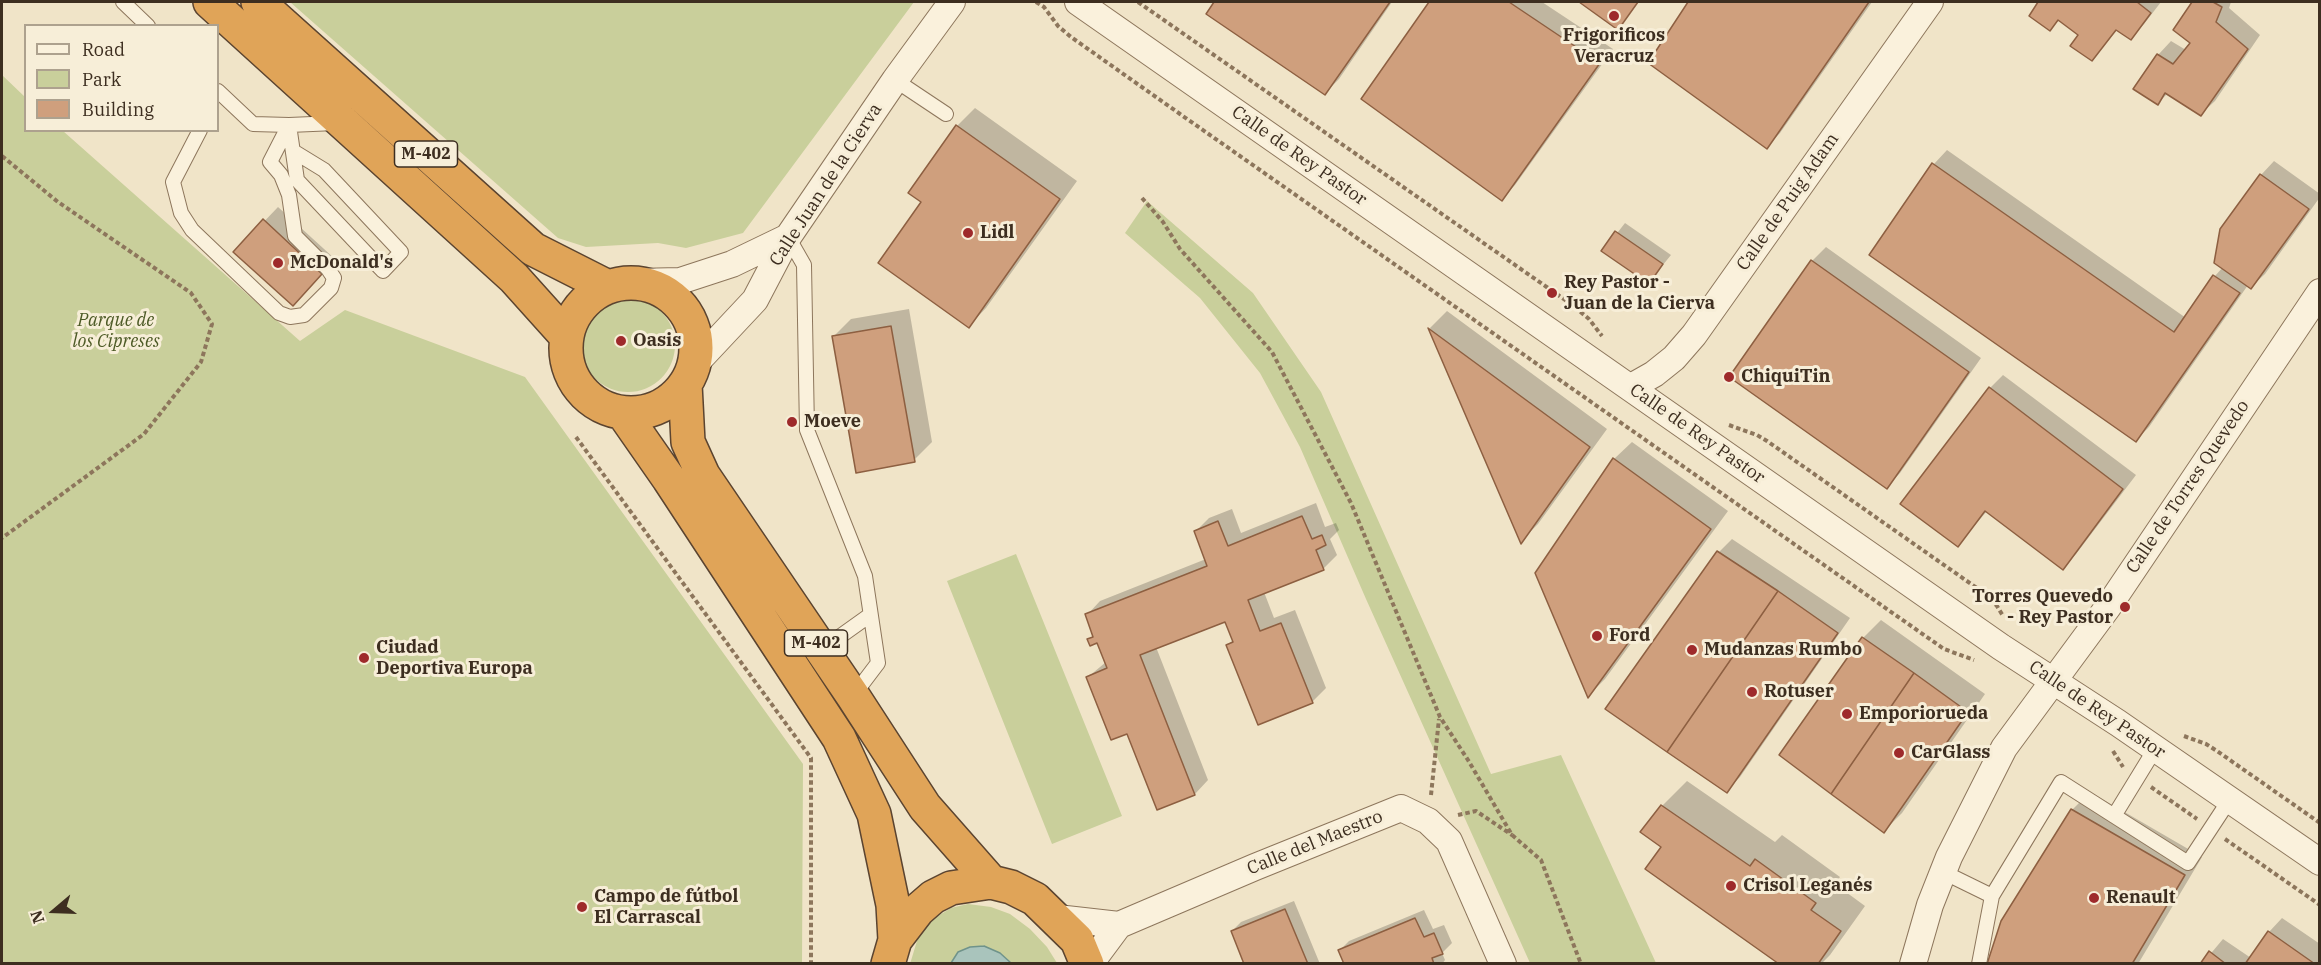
<!DOCTYPE html>
<meta charset="utf-8">
<style>
body{margin:0}
#map{position:relative;width:2321px;height:965px;overflow:hidden;background:#f0e4c8;font-family:"IBM Plex Serif",serif}
canvas{display:block}
.frame{position:absolute;inset:0;border:3px solid #3d2e20;pointer-events:none}
.legend{position:absolute;left:24px;top:24px;width:195px;height:108px;box-sizing:border-box;background:#f7eed8;border:2px solid #ada18e;margin:0;padding:8px 10px;list-style:none;font-size:18px;color:#3d2e20}
.legend li{display:flex;align-items:center;gap:12px;height:30px}
.legend b{width:30px;border:2px solid #ada18e}
.north{position:absolute;left:24px;top:881px;width:60px;height:60px;-webkit-text-stroke:4px #f7eed8;paint-order:stroke;rotate:251deg;font-size:16px;font-weight:700;line-height:24px;text-align:center;color:#3d2e20}
.north::after{content:'';display:block;margin:auto;width:21px;height:27px;background:#3d2e20;clip-path:polygon(50% 0,100% 100%,50% 72%,0 100%)}
</style>
<div id="map">
<canvas width="2321" height="965"></canvas>
<div class="frame"></div>
<ul class="legend">
<li><b style="height:8px;background:#faf1dc"></b>Road</li>
<li><b style="height:16px;background:#c9cf9b"></b>Park</li>
<li><b style="height:16px;background:#cf9f7d"></b>Building</li>
</ul>
<div class="north">N</div>
</div>
<script>
const context = document.querySelector('canvas').getContext('2d');
context.lineJoin = 'round';
function paint(path, color) {
  context.fillStyle = color;
  context.fill(path, 'evenodd');
}
function toPath(rows) {
  const path = new Path2D();
  for (const r of rows) {
    if (r.length === 3) {
      path.moveTo(r[0] + r[2], r[1]);
      path.arc(r[0], r[1], r[2], 0, 2 * Math.PI);
      continue;
    }
    path.moveTo(r[0], r[1]);
    for (let i = 2; i < r.length; i += 2) path.lineTo(r[i], r[i + 1]);
  }
  return path;
}
function trace(path, color, width, dash) {
  context.strokeStyle = color;
  context.lineWidth = width;
  context.lineCap = dash ? 'butt' : 'round';
  context.setLineDash(dash || []);
  context.stroke(path);
}
function drawText(font, color, halo, rows, align = 'center') {
  context.font = font + ' "IBM Plex Serif",serif';
  context.lineWidth = 6;
  context.setLineDash([]);
  context.textBaseline = 'middle';
  context.strokeStyle = halo;
  context.fillStyle = color;
  for (const [text, x, y, turn = 0] of rows) {
    context.save();
    context.translate(x, y);
    context.rotate((+turn || 0) * Math.PI / 180);
    context.textAlign = isNaN(turn) ? turn : align;
    if (halo) context.strokeText(text, 0, 0);
    context.fillText(text, 0, 0);
    context.restore();
  }
}
paint(toPath([
 [290,2,914,2,743,233,686,248,658,243,586,247,558,238],
 [2,75,25,97,26,130,63,131,300,341,345,310,525,377,803,764,802,963,2,963],
 [1147,201,1253,293,1321,392,1491,774,1561,755,1656,963,1530,963,1366,599,1300,447,1260,373,1200,298,1125,233],
 [628,345,47],
 [1016,554,1122,816,1052,844,947,581],
 [968,904,991,907,1010,914,1030,929,1047,947,1057,963,1011,963,1000,953,958,952,951,963,910,964,920,931,933,919,951,908]
]), '#c9cf9b');
const water = toPath([
 [984,946,1000,953,1011,963,951,963,958,952,970,947,984,946]
]);
paint(water, '#a9c4bc');
trace(water, '#6f938a', 1.5);
paint(toPath([
 [1216,2,1392,2,1339,79,1325,93,1208,13],
 [1431,2,1542,2,1613,49,1515,185,1502,199,1363,98],
 [1582,2,1638,2,1618,28],
 [1690,2,1872,2,1780,133,1767,147,1650,62],
 [2040,2,2161,2,2144,24,2130,38,2118,29,2092,60,2080,35,2059,20,2050,29,2031,15],
 [2194,2,2231,2,2229,8,2260,35,2215,101,2201,114,2168,93,2158,103,2158,55,2171,41,2186,50,2193,42,2175,30],
 [975,108,1077,181,986,308,969,326,923,202,910,192,957,126],
 [1947,150,2186,318,2215,276,2223,267,2261,175,2274,161,2320,194,2320,197,2265,274,2251,287,2248,285,2149,427,2136,440,1871,254,1934,164],
 [278,207,335,259,306,291,235,252],
 [1625,223,1671,255,1649,282,1604,250],
 [1826,247,1981,358,1900,473,1887,487,1731,376,1812,261],
 [909,309,932,442,914,460,833,337,851,319],
 [1447,311,1607,429,1538,524,1521,541,1430,328],
 [2003,375,2136,475,2076,554,2062,568,1987,511,1958,545,1990,388],
 [1632,442,1728,511,1605,679,1588,696,1614,459],
 [1316,503,1325,527,1336,523,1339,530,1330,539,1337,555,1323,569,1264,592,1274,618,1295,610,1326,688,1312,702,1228,645,1233,640,1226,620,1156,647,1208,780,1195,794,1158,808,1127,732,1088,677,1106,662,1098,641,1089,640,1094,634,1087,615,1100,601,1206,559,1195,532,1209,518,1232,509,1241,533],
 [1732,539,1850,618,1740,777,1726,791,1719,552],
 [1881,620,1985,694,1902,813,1884,831,1863,638],
 [1687,781,1775,842,1782,835,1840,877,1835,884,1865,906,1830,955,1821,964,1782,964,1663,847,1662,806],
 [2090,792,2202,857,2138,964,1988,964,2072,810],
 [1294,901,1320,964,1246,964,1232,931,1241,922],
 [1424,910,1433,929,1444,925,1452,943,1442,953,1445,960,1442,964,1345,964,1340,950,1349,941],
 [2282,918,2320,944,2320,964,2202,964,2223,939,2251,958,2269,932]
]), '#0003');
const building = toPath([
 [1214,2,1390,2,1325,95,1206,14,1214,2],
 [1429,2,1509,2,1600,63,1502,201,1361,99,1429,2],
 [1579,2,1638,2,1618,30,1579,2],
 [1688,2,1869,2,1767,149,1648,63,1688,2],
 [2038,2,2137,2,2151,13,2131,40,2116,30,2092,61,2070,46,2078,35,2058,20,2050,31,2029,16,2038,2],
 [2192,2,2213,2,2222,7,2216,22,2248,49,2201,116,2165,93,2158,105,2133,89,2157,54,2173,64,2190,43,2173,30,2192,2],
 [956,125,1060,199,969,328,878,263,921,202,908,193,956,125],
 [1932,163,2174,332,2213,275,2240,293,2136,442,1869,255,1932,163],
 [2260,174,2309,209,2251,289,2214,263,2220,229,2260,174],
 [263,219,322,274,293,306,233,252,263,219],
 [1615,231,1663,264,1649,284,1601,251,1615,231],
 [1811,260,1969,372,1887,489,1729,377,1811,260],
 [891,326,915,462,856,473,832,336,891,326],
 [1428,328,1590,447,1521,544,1428,328],
 [1989,387,2123,489,2063,570,1985,511,1958,547,1900,504,1989,387],
 [1613,458,1711,529,1588,698,1535,573,1613,458],
 [1302,516,1312,539,1322,535,1326,545,1316,550,1324,570,1248,600,1260,631,1281,623,1313,703,1258,725,1226,645,1233,642,1225,622,1140,655,1195,795,1157,810,1127,734,1111,740,1086,677,1107,668,1097,643,1090,646,1087,639,1093,637,1085,614,1207,566,1194,531,1218,521,1228,546,1302,516],
 [1717,551,1778,591,1667,752,1605,709,1717,551],
 [1778,591,1838,633,1727,793,1667,752,1778,591],
 [1862,637,1914,673,1831,794,1779,755,1862,637],
 [1914,673,1968,712,1884,833,1831,794,1914,673],
 [1661,805,1750,866,1755,859,1816,903,1811,910,1841,931,1818,964,1779,964,1645,869,1661,847,1640,832,1661,805],
 [2071,809,2185,875,2132,964,1987,964,2001,921,2071,809],
 [1285,909,1308,964,1244,964,1231,931,1285,909],
 [1415,918,1424,937,1434,933,1443,954,1432,958,1434,964,1344,964,1338,950,1415,918],
 [2268,931,2315,964,2245,964,2268,931],
 [2209,951,2226,964,2200,964,2209,951]
]);
paint(building, '#cf9f7d');
trace(building, '#8d5f41', 1.5);
const lane = toPath([
 [123,2,148,26],
 [895,80,946,114],
 [218,91,253,124,289,125,297,180,383,271,401,252,324,170,293,151],
 [200,130,173,182,181,213,192,230,279,313,290,317,304,315,331,288,334,278,328,269,295,236,289,195,281,175,270,162,289,125,336,123],
 [788,237,804,265,807,430,865,576,878,663,853,696],
 [821,650,870,615],
 [2114,816,2155,749],
 [1943,872,1992,896],
 [1979,964,1992,896,2061,782,2188,863,2230,799]
]);
const street = toPath([
 [1078,2,2001,647,2118,723,2320,862],
 [633,282,680,281,732,264,788,237],
 [695,364,755,300,788,237,895,80,952,2],
 [1631,387,1654,374,1674,358,1694,335,1930,2],
 [1057,918,1119,925],
 [1090,964,1119,925,1255,867,1401,808,1428,821,1449,841,1503,964],
 [1913,964,1930,905,1949,857,2004,748,2108,607,2320,292]
]);
const highway = toPath([
 [210,2,514,278,567,337],
 [258,2,533,249,608,287],
 [631,348,65],
 [685,384,688,442,703,475,853,696,925,807,991,882],
 [623,413,669,479,839,738,874,814,893,905,895,940],
 [888,964,895,940,918,910,933,897,951,888,991,882,1011,887,1035,899,1077,940,1087,964]
]);
trace(lane, '#8d765c', 16);
trace(street, '#8d765c', 28);
trace(highway, '#5b4430', 36);
trace(toPath([
 [1036,2,1044,7,1058,26,1071,37,1180,114,1944,649,1974,660],
 [1138,2,1571,304,1589,319,1602,336],
 [2,156,58,202,191,293,212,324,201,362,144,434,2,538],
 [1142,198,1163,222,1180,249,1272,352,1351,503,1440,717,1468,760,1512,835,1541,860,1581,964],
 [1729,425,1757,435,1767,441,1984,593,1997,606,2003,616],
 [576,437,811,758,811,964],
 [2184,736,2206,744,2217,751,2320,823],
 [2113,751,2123,767],
 [2151,787,2197,819],
 [1431,795,1439,719],
 [1458,815,1476,811,1512,835],
 [2225,839,2320,905]
]), '#8d765c', 4, [4.5, 3]);
trace(lane, '#faf1dc', 14);
trace(street, '#faf1dc', 26);
trace(highway, '#e0a458', 33);
for (const [x, y, r, color] of [
 [1614,16,6,"#9e2a2b"],
 [968,233,6,"#9e2a2b"],
 [278,263,6,"#9e2a2b"],
 [1552,293,6,"#9e2a2b"],
 [621,341,6,"#9e2a2b"],
 [1729,377,6,"#9e2a2b"],
 [792,422,6,"#9e2a2b"],
 [2125,607,6,"#9e2a2b"],
 [1597,636,6,"#9e2a2b"],
 [1692,650,6,"#9e2a2b"],
 [364,658,6,"#9e2a2b"],
 [1752,692,6,"#9e2a2b"],
 [1847,714,6,"#9e2a2b"],
 [1899,753,6,"#9e2a2b"],
 [1731,886,6,"#9e2a2b"],
 [2094,898,6,"#9e2a2b"],
 [582,907,6,"#9e2a2b"]
]) {
  const dot = new Path2D();
  dot.arc(x, y, r, 0, 2 * Math.PI);
  context.fillStyle = color;
  context.fill(dot);
  trace(dot, '#f7eed8', 2);
}
for (const [x, y, w] of [
 [426,154,63],
 [816,643,63]
]) {
  const box = new Path2D();
  box.roundRect(x - w / 2, y - 13, w, 26, 4.5);
  context.fillStyle = '#f7eed8';
  context.fill(box);
  trace(box, '#3d2e20', 1.5);
}
drawText('bold 16px', '#3d2e20', null, [
 ["M-402",426,154],
 ["M-402",816,643]
]);
drawText('bold 18px', '#3d2e20', '#f7eed8', [
 ["Frigorificos",1614,36,"center"],
 ["Veracruz",1614,57,"center"],
 ["Lidl",980,233],
 ["McDonald's",290,263],
 ["Rey Pastor -",1564,283],
 ["Juan de la Cierva",1564,304],
 ["Oasis",633,341],
 ["ChiquiTin",1741,377],
 ["Moeve",804,422],
 ["Torres Quevedo",2113,597,"right"],
 ["- Rey Pastor",2113,618,"right"],
 ["Ford",1609,636],
 ["Ciudad",376,648],
 ["Deportiva Europa",376,669],
 ["Mudanzas Rumbo",1704,650],
 ["Rotuser",1764,692],
 ["Emporiorueda",1859,714],
 ["CarGlass",1911,753],
 ["Crisol Leganés",1743,886],
 ["Campo de fútbol",594,897],
 ["El Carrascal",594,918],
 ["Renault",2106,898]
], 'left');
drawText('18px', '#3d2e20', '#f7eed8', [
 ["Calle de Rey Pastor",1299,156,35],
 ["Calle Juan de la Cierva",826,185,-57],
 ["Calle de Puig Adam",1788,202,-55],
 ["Calle de Rey Pastor",1697,434,35],
 ["Calle de Torres Quevedo",2188,487,-56],
 ["Calle de Rey Pastor",2097,710,34],
 ["Calle del Maestro",1315,843,-22]
]);
drawText('italic 18px', '#4d5a26', '#f7eed8', [
 ["Parque de",116,321],
 ["los Cipreses",116,342]
]);
</script>
